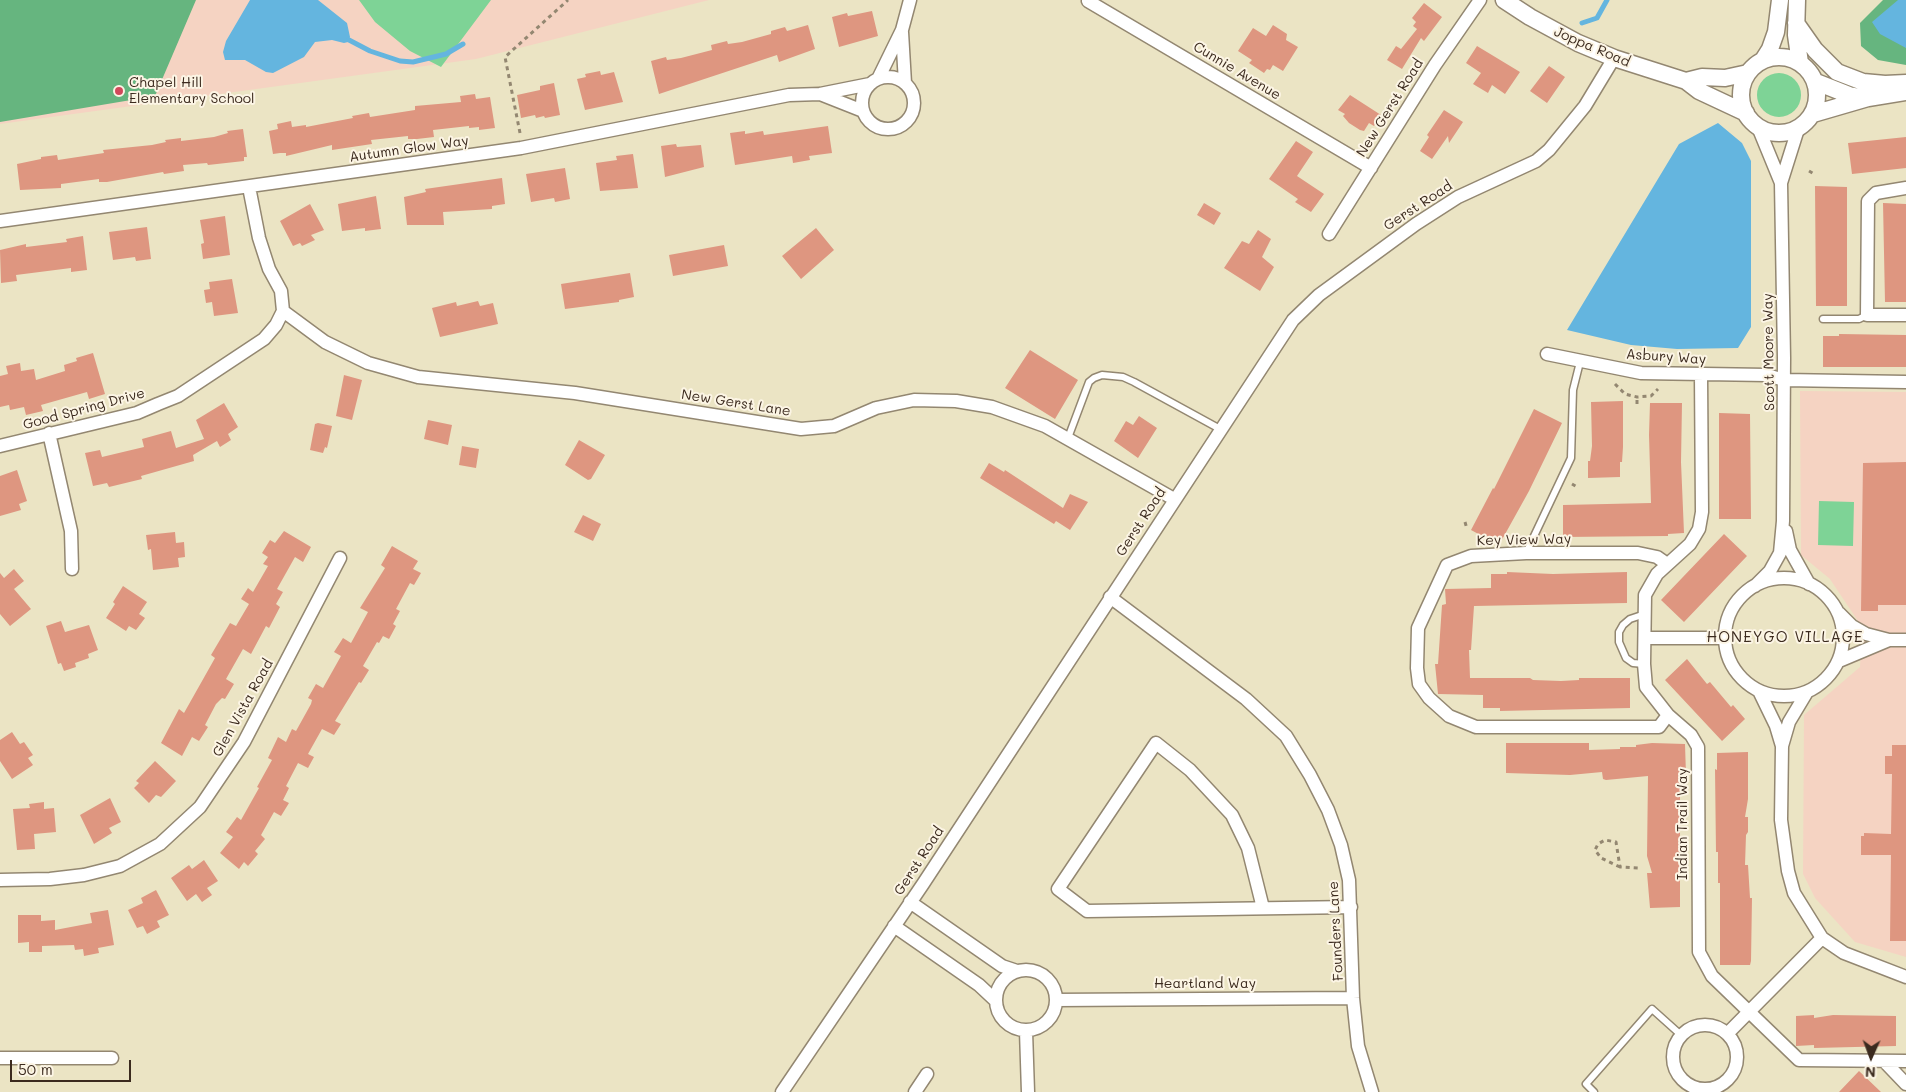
<!DOCTYPE html>
<style>
body{margin:0}
#map{position:relative;width:1906px;height:1092px;overflow:hidden;background:#ebe4c4;font-family:Mali,sans-serif}
canvas{display:block}
.north{position:absolute;left:1846px;top:1032px;width:50px;height:50px;-webkit-text-stroke:4px #fcf5e5;paint-order:stroke;rotate:182deg;font-size:14px;font-weight:700;line-height:20px;text-align:center;color:#3b2a1e}
.north::after{content:'';display:block;margin:auto;width:18px;height:22px;background:#3b2a1e;clip-path:polygon(50% 0,100% 100%,50% 72%,0 100%)}
.scale{position:absolute;left:10px;top:1060px;width:121px;height:22px;box-sizing:border-box;border:2px solid #3b2a1e;border-top:0;padding-left:6px;font-size:15px;line-height:18px;white-space:nowrap;color:#3b2a1e;-webkit-text-stroke:4px #fcf5e5;paint-order:stroke}
</style>
<div id="map">
<canvas width="1906" height="1092"></canvas>
<div class="north">N</div>
<div class="scale">50 m</div>
</div>
<script>
const context = document.querySelector('canvas').getContext('2d');
context.lineJoin = 'round';
function paint(path, color) {
  context.fillStyle = color;
  context.fill(path, 'evenodd');
}
function toPath(rows) {
  const path = new Path2D();
  for (const r of rows) {
    if (r.length === 3) {
      path.moveTo(r[0] + r[2], r[1]);
      path.arc(r[0], r[1], r[2], 0, 2 * Math.PI);
      continue;
    }
    path.moveTo(r[0], r[1]);
    for (let i = 2; i < r.length; i += 2) path.lineTo(r[i], r[i + 1]);
  }
  return path;
}
function trace(path, color, width, dash) {
  context.strokeStyle = color;
  context.lineWidth = width;
  context.lineCap = dash ? 'butt' : 'round';
  context.setLineDash(dash || []);
  context.stroke(path);
}
function drawText(font, color, halo, rows, align = 'center') {
  context.font = font + ' Mali,sans-serif';
  context.lineWidth = 4;
  context.setLineDash([]);
  context.textBaseline = 'middle';
  context.strokeStyle = halo;
  context.fillStyle = color;
  for (const [text, x, y, turn = 0] of rows) {
    context.save();
    context.translate(x, y);
    context.rotate((+turn || 0) * Math.PI / 180);
    context.textAlign = isNaN(turn) ? turn : align;
    if (halo) context.strokeText(text, 0, 0);
    context.fillText(text, 0, 0);
    context.restore();
  }
}
paint(toPath([
 [29,0,709,0,476,59,0,124,0,46],
 [1800,391,1906,392,1906,957,1855,942,1815,898,1803,874,1804,715,1860,667,1862,627,1830,579,1801,555]
]), '#f5d3c2');
paint(toPath([
 [359,0,491,0,441,67,410,51,375,22],
 [1779,95,22],
 [1819,501,1854,502,1853,546,1818,545]
]), '#7ed396');
paint(toPath([
 [0,0,196,0,155,96,0,122],
 [1883,0,1906,0,1906,65,1878,60,1861,46,1860,23]
]), '#66b57f');
paint(toPath([
 [250,0,318,0,347,23,350,37,348,42,344,43,332,40,315,42,304,57,273,73,266,72,245,60,225,60,223,52,226,41],
 [1898,0,1906,0,1906,48,1880,34,1872,22],
 [1718,123,1742,143,1751,161,1751,327,1738,348,1677,349,1631,345,1567,330,1679,144]
]), '#64b5df');
trace(toPath([
 [1582,23,1597,18,1607,0],
 [349,40,370,51,400,61,413,62,446,54,463,44]
]), '#64b5df', 5);
paint(toPath([
 [1424,3,1442,17,1424,41,1421,38,1402,69,1387,60,1396,46,1401,49,1417,29,1413,26,1416,22,1412,18],
 [872,11,878,36,839,47,832,17,847,13,848,16],
 [808,25,815,49,779,62,777,55,659,94,651,61,666,57,667,60,681,58,712,50,711,45,727,41,728,44,742,42,771,34,771,31,785,27,787,31],
 [1273,25,1287,34,1286,40,1298,47,1283,71,1273,65,1270,70,1267,69,1264,73,1249,63,1252,60,1238,51,1253,28,1266,36],
 [1477,46,1520,72,1505,94,1492,85,1488,93,1473,84,1481,73,1466,63],
 [1549,66,1565,77,1547,103,1530,91],
 [600,71,601,75,614,72,623,102,585,110,577,79,586,77,585,74],
 [554,83,560,115,545,118,544,116,536,118,535,115,521,118,517,95,540,90,540,86],
 [475,94,476,99,490,97,495,128,479,130,479,127,469,128,469,126,433,130,434,137,417,139,408,139,408,136,371,140,372,144,332,150,332,145,286,156,286,153,280,153,273,154,269,131,278,129,277,124,291,121,292,127,306,125,306,127,353,118,352,116,369,113,370,117,415,110,415,106,461,102,460,96],
 [1350,95,1381,115,1374,126,1369,123,1364,131,1360,130,1349,123,1343,116,1345,114,1338,110],
 [1444,110,1463,122,1449,143,1448,136,1432,159,1420,151,1429,137,1427,135],
 [828,126,832,153,809,156,810,160,793,163,792,156,735,165,730,133,745,131,745,134,763,131,764,135],
 [243,129,247,157,244,157,244,161,208,165,207,163,183,165,184,171,164,174,163,172,107,182,99,182,99,179,61,184,61,188,20,190,17,164,41,159,41,157,57,155,58,160,104,153,103,150,152,145,166,142,165,140,181,138,181,141,214,137,228,133,227,131],
 [1906,137,1906,168,1852,174,1848,143],
 [1296,141,1313,152,1297,176,1324,194,1311,212,1295,202,1298,199,1269,179],
 [676,144,677,147,701,145,704,167,665,177,661,146],
 [633,154,638,188,600,191,596,163,617,160,616,156],
 [565,168,570,199,555,202,554,198,531,202,526,174],
 [502,178,505,204,492,206,492,209,443,212,444,225,407,225,404,197,426,192,425,189],
 [1815,186,1847,187,1847,306,1816,306],
 [376,196,381,229,365,231,365,228,342,231,338,204],
 [1204,203,1221,213,1214,225,1197,215],
 [1883,203,1906,204,1906,302,1885,302],
 [310,204,324,230,311,235,315,240,302,246,300,243,293,246,280,221],
 [225,216,230,255,203,259,201,244,204,243,200,220],
 [147,227,151,259,136,261,135,257,113,260,109,232],
 [816,228,834,250,801,279,782,256],
 [1258,230,1271,239,1262,257,1274,267,1260,291,1224,268,1242,241,1249,244],
 [83,236,87,270,71,272,71,268,16,275,17,281,1,283,0,250,26,244,26,247,67,242,66,239],
 [724,245,728,266,673,276,669,255],
 [630,273,634,297,619,300,619,302,565,309,561,284],
 [232,279,238,313,214,316,212,302,206,303,204,290,210,289,209,282],
 [478,301,480,306,493,303,498,324,440,337,432,308,456,302,457,306],
 [1839,334,1906,335,1906,367,1823,367,1823,336,1839,336],
 [1030,350,1078,380,1055,419,1005,388],
 [93,353,105,394,89,399,87,392,41,405,43,411,26,415,24,407,10,410,9,405,0,407,0,376,8,374,6,366,20,363,21,371,34,369,36,380,65,371,64,365,77,361,76,358],
 [344,375,362,380,352,420,336,416],
 [1623,401,1623,447,1622,462,1620,462,1620,477,1588,478,1588,461,1590,461,1592,446,1591,402],
 [224,403,238,427,228,434,231,440,220,447,217,441,193,455,194,461,141,476,142,479,109,487,107,483,93,486,85,453,100,450,102,457,144,447,142,439,171,431,176,448,204,439,196,420],
 [1650,403,1682,403,1681,462,1684,533,1668,534,1668,536,1563,537,1563,505,1651,503,1649,435],
 [1534,409,1562,423,1529,491,1499,545,1471,530,1493,488,1494,489],
 [1719,413,1750,414,1751,519,1719,519],
 [1139,416,1157,428,1138,458,1114,441,1126,421,1133,425],
 [428,420,452,425,448,445,424,439],
 [318,423,332,426,327,448,325,447,323,453,310,450,315,424],
 [579,440,605,455,591,479,588,480,565,465],
 [462,446,479,449,476,468,459,465],
 [1906,462,1906,605,1878,605,1878,611,1861,611,1863,463],
 [989,463,1004,472,1005,470,1063,508,1070,494,1088,502,1070,530,1056,521,1054,524,980,478],
 [17,470,27,501,19,504,21,510,0,516,0,476],
 [583,515,601,524,593,541,574,532],
 [284,531,311,547,303,562,295,557,277,589,283,592,276,604,280,607,269,628,266,626,251,654,243,649,226,679,234,684,225,699,222,698,216,704,205,725,208,727,199,741,192,737,182,756,161,743,179,709,184,713,215,658,211,655,230,623,236,626,249,604,241,599,248,588,253,592,268,566,263,564,268,557,262,553,270,540,275,543],
 [175,532,176,543,184,542,185,557,178,558,179,567,153,570,151,549,148,550,146,535],
 [1724,534,1747,556,1684,622,1661,600],
 [392,546,418,561,413,569,421,573,414,585,410,583,396,609,400,611,393,624,396,626,389,639,383,636,379,643,377,642,363,666,369,670,361,683,359,682,335,721,341,724,334,735,322,729,308,754,314,757,308,768,298,763,286,786,289,788,283,800,289,803,281,816,274,812,261,835,265,839,255,851,258,854,248,866,244,862,239,869,220,853,233,837,226,832,237,817,241,820,259,788,257,787,272,760,268,758,278,737,286,742,292,729,296,731,311,704,312,700,308,698,316,684,323,688,341,656,334,652,343,638,351,643,368,612,360,608,385,568,381,565],
 [14,569,24,581,14,589,31,609,10,626,0,614,0,573,4,578],
 [1507,572,1553,574,1627,572,1627,603,1474,606,1471,650,1469,650,1470,678,1530,678,1533,680,1561,681,1579,680,1579,678,1630,678,1630,708,1500,711,1500,708,1483,708,1483,695,1438,694,1435,664,1438,664,1442,605,1446,604,1445,589,1491,588,1491,574,1507,574],
 [123,586,147,602,139,614,145,618,136,630,129,626,126,631,106,618,115,604,113,602],
 [61,621,65,632,89,625,98,650,88,654,89,658,75,663,76,667,64,671,61,663,58,664,46,626],
 [1687,659,1707,684,1710,682,1731,707,1733,705,1745,719,1722,741,1665,680],
 [12,732,20,744,24,742,33,755,28,758,33,765,12,779,0,761,0,740],
 [1506,743,1589,743,1589,750,1620,749,1620,747,1636,747,1636,745,1652,743,1685,744,1686,775,1680,776,1680,907,1650,908,1647,873,1652,873,1647,856,1648,776,1606,780,1603,779,1602,772,1570,775,1506,773],
 [1892,745,1906,745,1906,941,1890,941,1891,855,1861,855,1861,836,1864,836,1864,833,1891,834,1892,774,1885,774,1885,756,1892,756],
 [1748,752,1748,799,1745,817,1748,817,1748,832,1746,835,1745,865,1748,865,1750,898,1752,898,1751,961,1750,965,1720,965,1720,883,1718,883,1718,852,1716,852,1715,769,1717,770,1717,753],
 [155,761,176,781,161,797,156,795,149,803,134,788,139,783,136,781],
 [110,798,121,822,109,828,112,833,94,844,80,815],
 [44,802,44,809,54,808,56,832,34,834,35,849,17,850,13,809,30,808,29,804],
 [204,860,218,881,207,888,212,895,202,902,196,894,187,901,171,878,189,865,192,869],
 [156,890,169,915,157,921,160,927,147,934,143,926,137,928,128,910,143,903,141,898],
 [108,910,114,945,98,948,99,953,84,956,83,949,75,950,74,945,42,946,42,952,29,952,29,942,18,943,18,915,41,915,41,921,55,920,55,930,92,923,90,913],
 [1814,1015,1814,1018,1833,1015,1896,1016,1896,1046,1814,1048,1814,1045,1796,1046,1796,1016],
 [1859,1071,1881,1092,1839,1092]
]), '#de9680');
const service = toPath([
 [1823,319,1859,319,1867,315],
 [1068,438,1089,382,1094,378,1102,375,1123,377,1134,382,1220,429],
 [1526,553,1571,458,1573,390,1580,362],
 [1644,664,1633,663,1626,658,1619,642,1619,632,1623,625,1630,619,1645,614],
 [1594,1092,1586,1084,1652,1009,1681,1035]
]);
const minor = toPath([
 [1088,1,1371,168],
 [902,32,905,83],
 [888,103,26],
 [878,79,902,30,910,0],
 [820,94,863,111],
 [1758,127,1781,183],
 [1906,188,1876,193,1868,201,1867,315,1906,315],
 [0,221,521,148,789,95,820,94,870,84],
 [1329,234,1435,65,1480,0],
 [283,311,325,342,368,363,418,377,575,393,801,429,834,426,876,408,914,400,956,401,992,407,1045,426,1174,499],
 [1547,354,1641,373,1767,375,1784,380,1906,382],
 [1701,375,1702,512,1699,529,1690,544,1657,574,1645,595,1644,664,1646,687,1668,715,1691,735,1698,747,1699,952,1712,976,1799,1060,1906,1061],
 [49,433,71,531,72,569],
 [0,446,137,413,158,404,178,396,264,339,276,325,283,311,281,291,269,269,259,238,249,187],
 [1786,531,1790,550,1809,584],
 [1667,564,1657,557,1638,553,1526,553,1471,556,1447,565,1418,628,1417,668,1419,684,1429,698,1449,716,1476,727,1659,727,1668,715],
 [1784,637,59],
 [1755,586,1770,571,1780,553,1783,521,1784,358,1781,183,1798,129],
 [1110,597,1246,699,1286,736,1310,775,1328,810,1341,845,1349,880,1353,998,1358,1046,1372,1092],
 [1839,613,1852,626,1866,634,1889,640,1906,640],
 [1645,638,1725,638],
 [1839,661,1889,640],
 [1759,691,1776,726,1782,746],
 [1807,692,1789,722,1782,746,1781,820,1788,871,1794,893,1822,938,1844,953,1906,977],
 [0,880,50,879,84,875,120,866,160,844,200,807,244,742,340,558],
 [910,902,1002,966,1017,971],
 [1263,908,1248,848,1232,815,1190,770,1156,743,1058,889,1087,911,1351,907],
 [894,926,979,985,995,1000],
 [1026,1000,30],
 [1056,1000,1353,998],
 [1705,1057,32],
 [1026,1031,1028,1092],
 [1727,1034,1822,938],
 [0,1058,112,1058],
 [1884,1061,1906,1084],
 [782,1092,923,884,1293,320,1319,295,1416,224,1458,197,1536,161,1549,150,1585,106,1614,58],
 [915,1092,927,1074]
]);
const tertiary = toPath([
 [1504,0,1530,17,1578,43,1614,58,1686,81,1699,91,1746,113],
 [1797,0,1796,35,1800,63],
 [1796,23,1815,50,1837,72,1863,82,1885,84,1906,83],
 [1779,95,38],
 [1763,60,1770,49,1776,32,1780,0],
 [1686,81,1702,77,1725,78,1748,73],
 [1816,82,1849,95,1865,98],
 [1813,114,1868,98,1905,92]
]);
trace(service, '#938771', 9);
trace(minor, '#938771', 15);
trace(tertiary, '#938771', 19);
trace(toPath([
 [520,133,505,57,568,0],
 [1809,171,1814,174],
 [1615,384,1625,394,1637,397,1651,396,1658,389],
 [1637,404,1637,397],
 [1572,484,1577,487],
 [1465,522,1467,529],
 [1620,867,1601,858,1595,850,1598,844,1605,840,1616,842,1620,867,1638,868]
]), '#938771', 3, [4, 4]);
trace(service, '#fff', 6);
trace(minor, '#fff', 12);
trace(tertiary, '#fff', 16);
for (const [x, y, r, color] of [
 [119,91,5,"#d1495b"]
]) {
  const dot = new Path2D();
  dot.arc(x, y, r, 0, 2 * Math.PI);
  context.fillStyle = color;
  context.fill(dot);
  trace(dot, '#fcf5e5', 2);
}
drawText('14px', '#3b2a1e', '#fcf5e5', [
 ["Joppa Road",1592,47,23],
 ["Cunnie Avenue",1237,71,31],
 ["New Gerst Road",1390,108,-58],
 ["Autumn Glow Way",409,149,-8],
 ["Gerst Road",1418,206,-33],
 ["Scott Moore Way",1769,352,-91],
 ["Asbury Way",1666,357,4],
 ["New Gerst Lane",736,403,9],
 ["Good Spring Drive",84,409,-15],
 ["Gerst Road",1141,522,-57],
 ["Key View Way",1524,540,-1],
 ["Glen Vista Road",243,708,-61],
 ["Indian Trail Way",1683,824,-90],
 ["Gerst Road",919,861,-57],
 ["Founders Lane",1336,931,-93],
 ["Heartland Way",1205,984]
]);
drawText('14px', '#3b2a1e', '#fcf5e5', [
 ["Chapel Hill",129,83],
 ["Elementary School",129,99]
], 'left');
context.letterSpacing = '1px';
drawText('15px', '#3b2a1e', '#fcf5e5', [
 ["HONEYGO VILLAGE",1785,637]
]);
context.letterSpacing = '0px';
</script>
